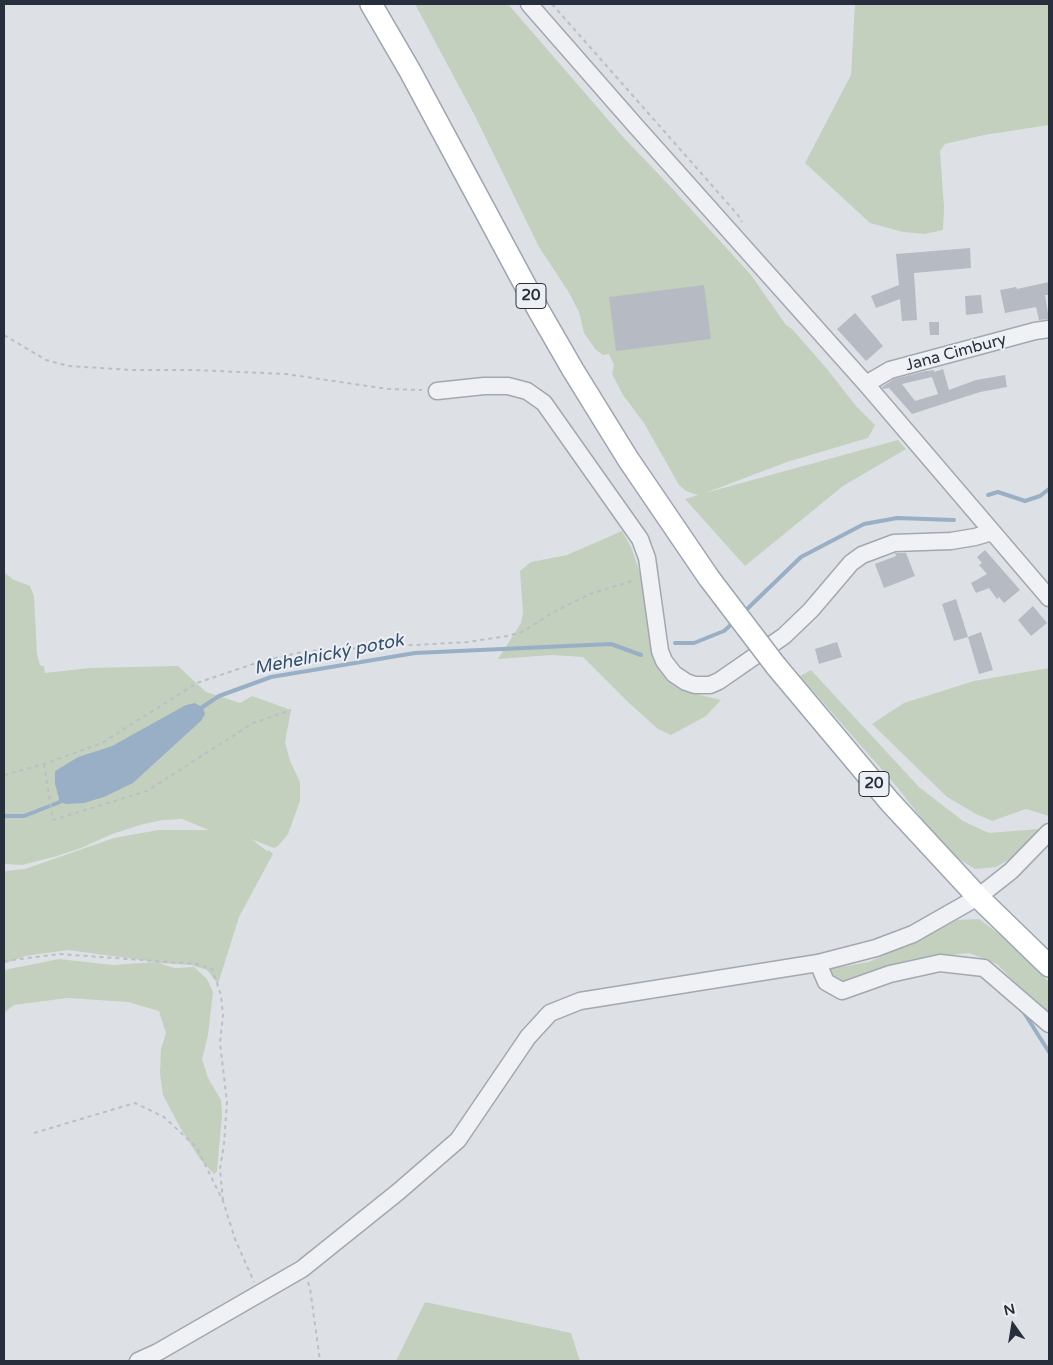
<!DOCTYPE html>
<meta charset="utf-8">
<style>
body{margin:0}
#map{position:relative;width:1053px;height:1365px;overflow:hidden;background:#dde1e6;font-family:"Varela Round",sans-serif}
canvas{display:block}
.frame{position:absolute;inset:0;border:5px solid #272f3c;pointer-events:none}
.north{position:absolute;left:988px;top:1300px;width:50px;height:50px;-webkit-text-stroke:4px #ecf0f4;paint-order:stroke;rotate:347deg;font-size:14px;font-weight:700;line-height:20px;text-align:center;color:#272f3c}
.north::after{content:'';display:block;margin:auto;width:18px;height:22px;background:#272f3c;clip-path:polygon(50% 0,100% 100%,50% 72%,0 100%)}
</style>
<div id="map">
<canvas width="1053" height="1365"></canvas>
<div class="frame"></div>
<div class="north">N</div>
</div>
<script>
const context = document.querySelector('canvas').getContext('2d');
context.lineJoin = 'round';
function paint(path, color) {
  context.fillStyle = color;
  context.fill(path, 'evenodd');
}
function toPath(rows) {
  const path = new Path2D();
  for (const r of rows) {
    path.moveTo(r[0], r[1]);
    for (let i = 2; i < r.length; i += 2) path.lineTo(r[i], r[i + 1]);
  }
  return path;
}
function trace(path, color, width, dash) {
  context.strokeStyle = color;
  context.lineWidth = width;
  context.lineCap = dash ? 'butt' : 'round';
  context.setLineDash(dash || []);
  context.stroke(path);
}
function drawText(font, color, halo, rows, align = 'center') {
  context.font = font + ' "Varela Round",sans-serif';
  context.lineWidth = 4;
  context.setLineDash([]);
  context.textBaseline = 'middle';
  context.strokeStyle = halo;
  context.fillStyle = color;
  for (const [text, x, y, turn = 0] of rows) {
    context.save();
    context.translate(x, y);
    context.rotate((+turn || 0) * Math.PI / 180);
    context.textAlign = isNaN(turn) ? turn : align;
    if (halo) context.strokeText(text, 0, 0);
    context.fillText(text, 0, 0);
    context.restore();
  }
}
paint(toPath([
 [415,4,508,4,623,137,668,184,751,275,786,325,792,329,827,369,856,406,875,425,868,438,787,462,705,493,898,440,906,449,843,486,745,566,685,499,698,495,686,491,679,485,644,423,623,395,612,374,614,365,609,354,603,355,596,350,584,333,579,312,568,291,539,247,476,118],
 [855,4,1049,4,1049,125,984,135,945,144,940,151,944,207,943,230,925,234,903,232,870,223,805,163,851,75],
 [622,531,631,547,639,570,646,598,650,643,664,673,684,691,721,700,706,716,671,735,658,729,628,702,583,657,552,655,498,659,521,623,523,612,520,571,531,562,567,555],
 [4,573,8,575,12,579,30,586,34,596,37,654,40,665,44,666,45,673,90,668,178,666,206,692,240,703,252,696,291,710,285,742,290,761,300,782,300,801,288,834,278,846,274,848,251,839,267,851,269,850,273,854,239,917,218,984,207,970,191,965,159,963,174,968,194,967,207,979,213,992,208,1035,202,1059,208,1078,221,1100,222,1115,217,1171,214,1174,200,1159,182,1131,163,1095,160,1074,161,1049,166,1033,159,1011,128,1002,67,998,14,1005,4,1013,4,970,59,959,113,965,156,962,68,950,25,956,4,964,4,871,25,869,114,838,158,830,209,830,182,819,162,820,140,825,112,834,81,848,57,856,22,865,4,864],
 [201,721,133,783,55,771,78,757,112,746,144,730],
 [1049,668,1049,816,1026,809,992,821,976,814,947,797,872,724,904,703,974,681],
 [811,670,919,787,963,821,989,833,1039,829,1038,843,996,867,975,869,959,859,937,838,897,787,800,676],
 [979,919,1002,936,1049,982,1049,1013,1023,991,997,964,969,953,909,960,852,981,836,980,828,969,869,962,943,928,957,920],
 [425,1302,571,1333,580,1361,396,1361]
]), '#c3d0be');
paint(toPath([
 [195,703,203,708,205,714,201,721,133,783,104,797,84,803,66,804,60,802,55,784,55,771,78,757,112,746,186,705]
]), '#99afc5');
trace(toPath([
 [988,495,998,492,1025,501,1040,496,1049,489],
 [744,612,801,557,864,524,897,518,954,520],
 [675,643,694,643,724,631,734,622],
 [198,710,219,696,271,677,415,653,611,644,641,655],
 [4,816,24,816,60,802,61,799],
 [1023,1011,1049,1052]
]), '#99afc5', 4);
paint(toPath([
 [970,248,971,268,914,273,917,320,902,321,900,299,876,308,871,296,899,285,896,254],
 [1049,282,1049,295,1045,295,1049,319,1039,320,1036,307,1005,313,1000,290,1016,287,1017,289],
 [704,285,711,339,616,351,609,297],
 [981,295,983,313,966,315,965,296],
 [855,313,883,346,866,361,837,329],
 [929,322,939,322,939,335,930,335],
 [943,369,949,390,976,380,1005,375,1007,387,980,392,912,414,889,388,883,389,882,387,894,379,926,371,934,370,934,372],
 [932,377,938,394,915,401,902,384],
 [985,550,1020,590,1004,603,999,597,997,599,989,588,976,593,971,583,987,574,979,565,982,563,977,557],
 [895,553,906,553,915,576,884,588,875,564,896,556],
 [956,599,968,637,954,641,942,604],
 [1033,606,1047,623,1031,636,1018,620],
 [981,632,993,670,979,674,968,637],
 [837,642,842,657,819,664,815,649]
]), '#b5bac3');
const minor = toPath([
 [529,4,634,124,866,384,1049,598],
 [866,384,890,370,1035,331,1049,329],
 [437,391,484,386,508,386,527,391,544,403,640,539,647,558,660,651,664,661,674,674,686,682,695,685,710,685,719,681,784,636,811,610,851,563,862,555,894,543,951,541,975,537,992,532],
 [818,963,826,982,842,991,890,974,940,963,984,968,1049,1024],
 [138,1361,158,1352,302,1269,398,1192,458,1140,528,1037,550,1013,580,1001,818,963,876,948,913,934,978,897,1011,871,1049,832]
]);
const major = toPath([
 [371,4,410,71,539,311,573,370,628,459,709,578],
 [776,666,890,802,978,897,1049,966]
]);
trace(minor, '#a3a8b0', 19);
trace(major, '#9da5b1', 24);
trace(toPath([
 [552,4,738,215,742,222],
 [4,335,46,360,68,366,134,370,195,370,286,374,388,389,422,390],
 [44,764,53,820,147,791,253,723,291,710],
 [4,775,44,764,102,743,197,683,262,661,307,651,468,642,507,636,522,632,552,613,590,594,635,580],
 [4,961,59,954,197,964,212,969,221,995,223,1015,220,1043,227,1102,224,1144,220,1169,223,1201],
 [34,1133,135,1103,164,1117,197,1148,223,1201,235,1239,254,1282],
 [308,1282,310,1288,320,1361]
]), '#bbbfc5', 2, [4, 4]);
trace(minor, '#eff1f5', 16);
trace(major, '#fff', 21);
const majorBridge = toPath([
 [709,578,776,666]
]);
trace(majorBridge, '#9da5b1', 24, []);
trace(majorBridge, '#fff', 21);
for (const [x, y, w] of [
 [531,296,30],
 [874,784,30]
]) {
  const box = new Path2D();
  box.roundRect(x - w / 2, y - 12.5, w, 25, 4);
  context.fillStyle = '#ecf0f4';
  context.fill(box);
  trace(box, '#272f3c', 1);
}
drawText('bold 15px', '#272f3c', null, [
 ["20",531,296],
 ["20",874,784]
]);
drawText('16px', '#272f3c', '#ecf0f4', [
 ["Jana Cimbury",956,353,-15]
]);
drawText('italic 18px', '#344f6d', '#ecf0f4', [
 ["Mehelnický potok",329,655,-11]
]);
</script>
